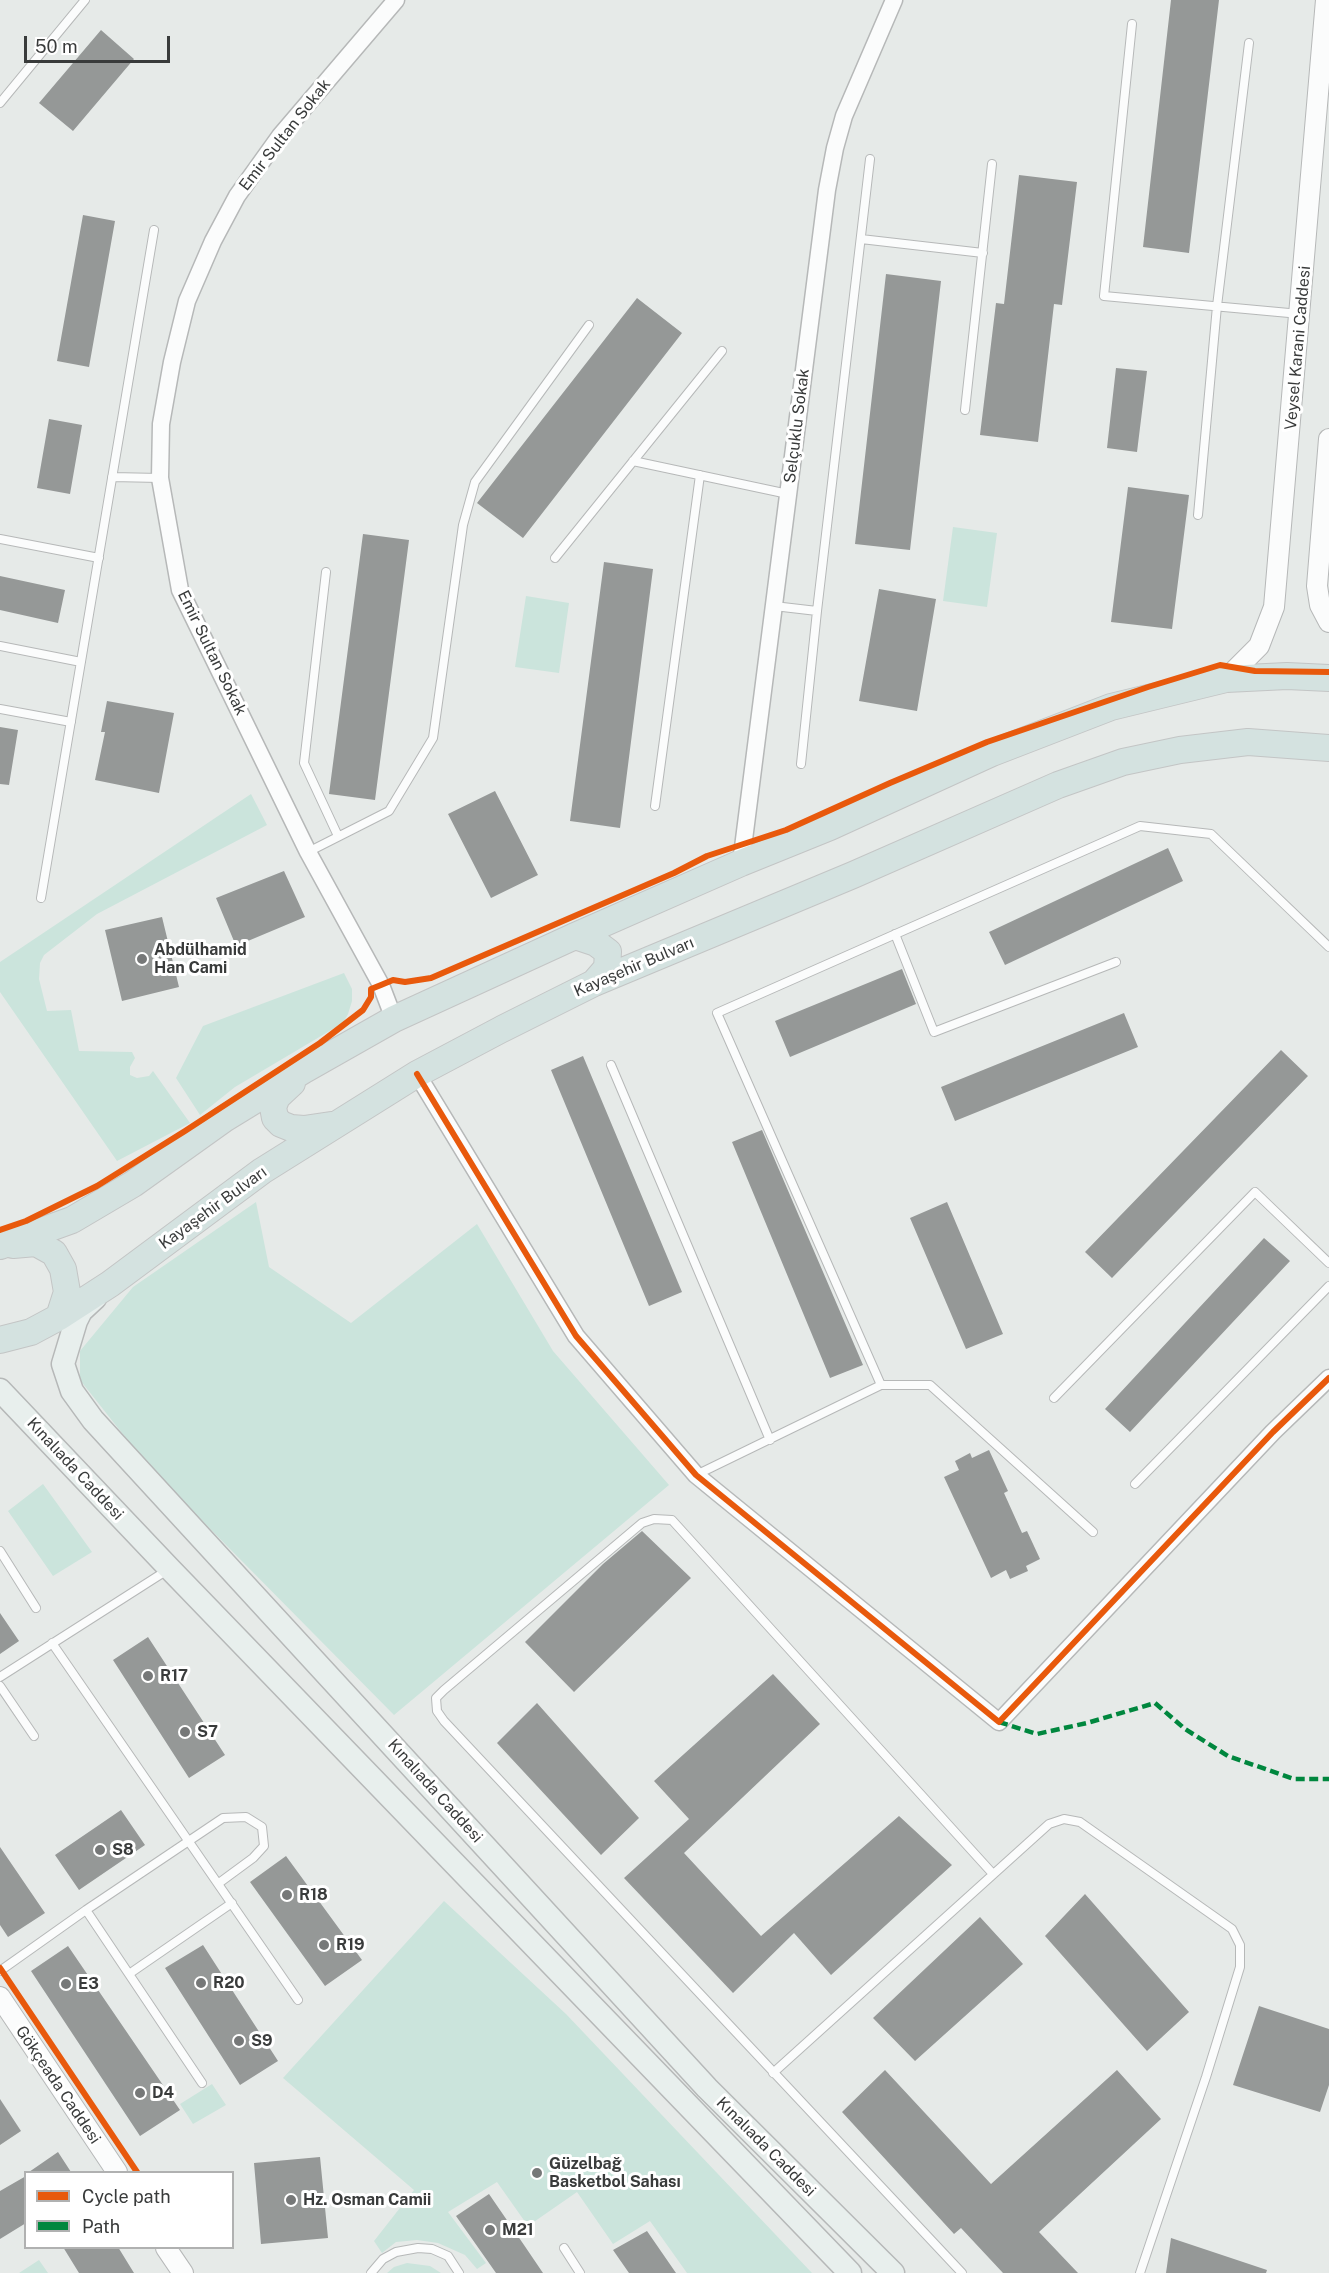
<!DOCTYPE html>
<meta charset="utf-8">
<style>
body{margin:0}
#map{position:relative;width:1329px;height:2273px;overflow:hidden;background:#e6eae8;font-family:"Public Sans",sans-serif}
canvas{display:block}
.legend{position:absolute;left:24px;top:2171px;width:210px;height:78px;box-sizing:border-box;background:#fff;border:2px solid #b0b1b1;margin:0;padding:8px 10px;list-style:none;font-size:18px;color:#393b3b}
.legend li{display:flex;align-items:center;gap:12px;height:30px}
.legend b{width:30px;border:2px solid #b0b1b1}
.scale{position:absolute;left:24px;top:36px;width:146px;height:27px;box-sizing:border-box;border:3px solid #393b3b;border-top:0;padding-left:8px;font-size:18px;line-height:21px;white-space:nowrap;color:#393b3b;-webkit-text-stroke:4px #fff;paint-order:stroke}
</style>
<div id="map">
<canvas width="1329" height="2273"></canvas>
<ul class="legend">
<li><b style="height:8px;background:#e8590c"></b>Cycle path</li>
<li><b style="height:8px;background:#00873e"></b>Path</li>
</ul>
<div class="scale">50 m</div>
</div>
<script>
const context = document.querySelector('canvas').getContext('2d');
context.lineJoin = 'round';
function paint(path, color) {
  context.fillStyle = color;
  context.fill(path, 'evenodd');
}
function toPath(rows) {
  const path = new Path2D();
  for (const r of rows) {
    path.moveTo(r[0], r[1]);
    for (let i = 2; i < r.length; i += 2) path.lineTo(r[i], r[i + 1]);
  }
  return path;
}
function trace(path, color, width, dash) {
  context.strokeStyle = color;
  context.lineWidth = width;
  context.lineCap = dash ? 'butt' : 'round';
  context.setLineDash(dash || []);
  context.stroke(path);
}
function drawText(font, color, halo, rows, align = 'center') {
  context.font = font + ' "Public Sans",sans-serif';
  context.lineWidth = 6;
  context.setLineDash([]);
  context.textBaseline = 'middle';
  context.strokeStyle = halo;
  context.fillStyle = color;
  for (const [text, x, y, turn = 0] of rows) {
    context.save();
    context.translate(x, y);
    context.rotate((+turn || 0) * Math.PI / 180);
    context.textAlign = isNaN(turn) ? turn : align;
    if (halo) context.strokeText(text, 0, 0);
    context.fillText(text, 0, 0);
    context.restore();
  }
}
paint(toPath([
 [953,527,997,533,987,607,943,601],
 [526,596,569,603,559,673,515,667],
 [251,794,267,825,97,914,44,955,40,963,39,979,47,1011,71,1010,79,1051,132,1052,135,1058,130,1067,130,1075,137,1078,149,1076,153,1071,190,1123,117,1161,0,992,0,962],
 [344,973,352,989,352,1001,348,1014,343,1023,235,1087,200,1115,176,1078,203,1026],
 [256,1202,269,1267,351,1323,477,1224,553,1351,669,1485,394,1715,148,1466,80,1380,80,1351,133,1287],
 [43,1484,92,1552,53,1576,8,1511],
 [444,1901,566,2014,812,2273,687,2273,650,2221,613,2244,577,2192,528,2226,497,2182,448,2212,486,2263,477,2269,465,2255,438,2243,417,2240,396,2242,382,2253,374,2241,414,2190,283,2078],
 [212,2084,226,2105,193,2124,180,2104],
 [39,2260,48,2273,19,2273],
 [407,2263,430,2266,441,2273,387,2273,394,2267]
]), '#cbe4dc');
paint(toPath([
 [1171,0,1219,0,1189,253,1143,247],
 [101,30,134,59,73,131,39,103],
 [1019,175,1077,182,1062,305,1054,304,1038,442,980,435,996,303,1004,304],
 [83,215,115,221,89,367,57,361],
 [886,274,941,281,910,550,855,544],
 [637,298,682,333,523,538,477,503],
 [1116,368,1147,371,1137,452,1107,448],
 [49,419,82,425,70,494,37,488],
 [1128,487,1189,495,1172,629,1111,622],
 [363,534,409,540,375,800,329,794],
 [604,562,653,569,620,828,570,821],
 [0,576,65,590,58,623,0,610],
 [879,589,936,599,917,711,859,701],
 [107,701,174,713,159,793,95,780,105,732,101,732],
 [0,727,18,730,9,785,0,784],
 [495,791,538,875,491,898,448,814],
 [1168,848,1183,881,1005,965,989,932],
 [284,871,305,917,236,946,216,898],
 [162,917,179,987,122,1001,105,930],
 [902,969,916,1004,790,1057,775,1021],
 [1124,1013,1138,1047,955,1121,941,1087],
 [1281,1050,1308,1076,1112,1278,1085,1252],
 [583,1056,682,1292,649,1306,551,1070],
 [762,1130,863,1365,830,1378,732,1142],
 [947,1202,1003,1334,966,1349,910,1218],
 [1264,1238,1290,1261,1130,1432,1105,1409],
 [989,1450,1008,1491,1004,1493,1022,1533,1027,1531,1040,1559,1026,1566,1028,1571,1010,1579,1006,1570,991,1578,944,1477,959,1470,955,1461,970,1453,972,1458],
 [642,1531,691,1578,574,1692,525,1642,603,1564],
 [0,1613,19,1641,0,1654],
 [148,1637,225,1755,189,1778,113,1660],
 [773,1674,820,1724,684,1853,761,1936,899,1816,952,1865,831,1975,794,1933,733,1993,624,1878,689,1819,654,1781],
 [537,1703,639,1818,601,1855,497,1743],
 [121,1810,145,1845,79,1890,55,1855],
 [0,1847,45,1913,8,1937,0,1925],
 [286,1856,362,1960,325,1986,250,1882],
 [1085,1894,1189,2012,1147,2051,1045,1936],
 [980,1917,1023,1964,915,2061,873,2018],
 [203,1945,278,2061,240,2085,165,1968],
 [68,1946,180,2110,140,2136,31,1971],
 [1259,2006,1329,2029,1329,2085,1320,2112,1233,2085],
 [885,2070,991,2184,1117,2070,1161,2119,1039,2232,1078,2273,1003,2273,961,2228,954,2234,842,2112],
 [0,2099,21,2131,0,2145],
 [58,2152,71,2172,29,2172],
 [320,2157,328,2238,261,2244,254,2163],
 [26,2176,26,2223,0,2239,0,2191],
 [489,2194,524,2245,543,2273,496,2273,456,2216],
 [647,2231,676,2273,629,2273,613,2250],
 [1171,2238,1267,2270,1266,2273,1166,2273],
 [63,2247,118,2247,134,2273,79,2273]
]), '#959897');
const service = toPath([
 [1132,24,1104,296,1300,314],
 [0,103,85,0],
 [861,239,983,253],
 [965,410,992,164],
 [633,461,788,494],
 [112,477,160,478],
 [1198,515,1217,306,1249,43],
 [0,539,99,558],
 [555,558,722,351],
 [326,572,304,763,338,836],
 [774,606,817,611],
 [0,646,81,662],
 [0,709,71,722],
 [801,764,817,611,870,159],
 [655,806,700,475],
 [308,852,389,811,433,738,463,525,475,482,589,325],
 [41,898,154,230],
 [895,934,934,1032,1116,962],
 [611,1065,770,1440],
 [1054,1398,1255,1192,1329,1263],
 [696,1475,881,1385],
 [1135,1484,1329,1286],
 [1093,1532,930,1385,881,1385,717,1013,1140,826,1211,834,1329,947],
 [0,1551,36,1608],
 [52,1643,298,2000],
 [0,1677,169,1569],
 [0,1686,34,1736],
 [86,1910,202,2083],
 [0,1971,86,1910,223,1818,246,1817,262,1827,264,1846,253,1858,219,1883],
 [129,1974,232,1903],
 [773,2073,1049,1824,1064,1819,1080,1822,1232,1929,1240,1945,1240,1967,1206,2077,1140,2273],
 [564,2248,580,2273],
 [371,2273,383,2259,396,2252,418,2248,432,2249,448,2256,459,2273],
 [962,2273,444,1721,437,1711,436,1698,444,1690,642,1523,654,1519,672,1520,993,1874]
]);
const minor = toPath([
 [741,863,827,190,835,148,844,116,894,0],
 [394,1019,381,985,308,852,180,590,160,478,161,424,172,362,187,301,213,241,237,196,280,136,396,0],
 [417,1074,576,1336,696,1475,999,1722,1273,1432,1329,1378]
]);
const tertiary = toPath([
 [1329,439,1317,586,1320,605,1329,622],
 [1226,679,1259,646,1274,607,1326,0],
 [0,1997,117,2172],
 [166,2248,183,2273]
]);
const secondary = toPath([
 [95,1298,81,1311,76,1321,63,1364,72,1391,93,1420,707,2088,893,2273],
 [0,1390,169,1568,850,2273]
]);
const primary = toPath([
 [575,936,596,943,608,952,607,968,594,983],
 [292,1083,277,1097,273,1107,275,1118,281,1124,291,1128,304,1129,331,1125],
 [13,1245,36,1243,54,1253,63,1269,67,1292,59,1317],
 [0,1246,72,1220,133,1184,224,1119,304,1070,394,1019,575,936,741,863,830,827,992,753,1111,707,1226,679,1287,676,1329,678],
 [0,1340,31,1332,59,1317,110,1284,262,1171,417,1074,502,1029,594,983,853,875,1058,785,1123,762,1180,750,1248,742,1329,748]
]);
trace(service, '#b6b8b8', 10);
trace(minor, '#b6b8b8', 19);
trace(tertiary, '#b6b8b8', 22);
trace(secondary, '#b6b8b8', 25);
trace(primary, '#c3c5c5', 28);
trace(service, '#fbfcfc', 8);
trace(minor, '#fbfcfc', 16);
trace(tertiary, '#fbfcfc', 20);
trace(secondary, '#e8efed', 22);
trace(primary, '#d4e2e0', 26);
trace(toPath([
 [999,1722,1037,1734,1087,1723,1155,1703,1185,1729,1228,1756,1294,1779,1329,1779]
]), '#00873e', 4.5, [9, 4.5]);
trace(toPath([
 [417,1074,576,1336,696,1475,999,1722,1273,1432,1329,1378],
 [0,1230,26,1221,97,1186,185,1131,320,1043,363,1010,371,997,371,989,381,985,393,980,405,982,431,978,674,873,707,856,786,830,890,783,987,742,1148,687,1220,665,1255,671,1329,672],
 [0,1968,137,2172]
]), '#e8590c', 6);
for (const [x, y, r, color] of [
 [142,959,6,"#767878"],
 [148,1676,6,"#767878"],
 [185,1732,6,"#767878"],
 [100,1850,6,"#767878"],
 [287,1895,6,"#767878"],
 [324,1945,6,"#767878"],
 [201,1983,6,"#767878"],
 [66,1984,6,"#767878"],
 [239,2041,6,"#767878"],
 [140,2093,6,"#767878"],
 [537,2173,6,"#767878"],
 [291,2200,6,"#767878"],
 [490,2230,6,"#767878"]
]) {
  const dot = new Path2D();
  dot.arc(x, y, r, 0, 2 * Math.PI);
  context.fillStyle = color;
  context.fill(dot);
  trace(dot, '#fff', 2);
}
drawText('16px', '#393b3b', '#fff', [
 ["Emir Sultan Sokak",285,135,-52],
 ["Veysel Karani Caddesi",1298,348,-85],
 ["Selçuklu Sokak",797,426,-83],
 ["Emir Sultan Sokak",212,653,64],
 ["Kayaşehir Bulvarı",634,967,-23],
 ["Kayaşehir Bulvarı",213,1208,-36],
 ["Kınalıada Caddesi",75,1469,47],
 ["Kınalıada Caddesi",435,1791,48],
 ["Gökçeada Caddesi",58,2085,56],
 ["Kınalıada Caddesi",766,2147,45]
]);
drawText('bold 16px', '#393b3b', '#fff', [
 ["Abdülhamid",154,950],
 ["Han Cami",154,968],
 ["R17",160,1676],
 ["S7",197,1732],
 ["S8",112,1850],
 ["R18",299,1895],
 ["R19",336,1945],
 ["R20",213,1983],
 ["E3",78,1984],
 ["S9",251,2041],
 ["D4",152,2093],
 ["Güzelbağ",549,2164],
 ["Basketbol Sahası",549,2182],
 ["Hz. Osman Camii",303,2200],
 ["M21",502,2230]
], 'left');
</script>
